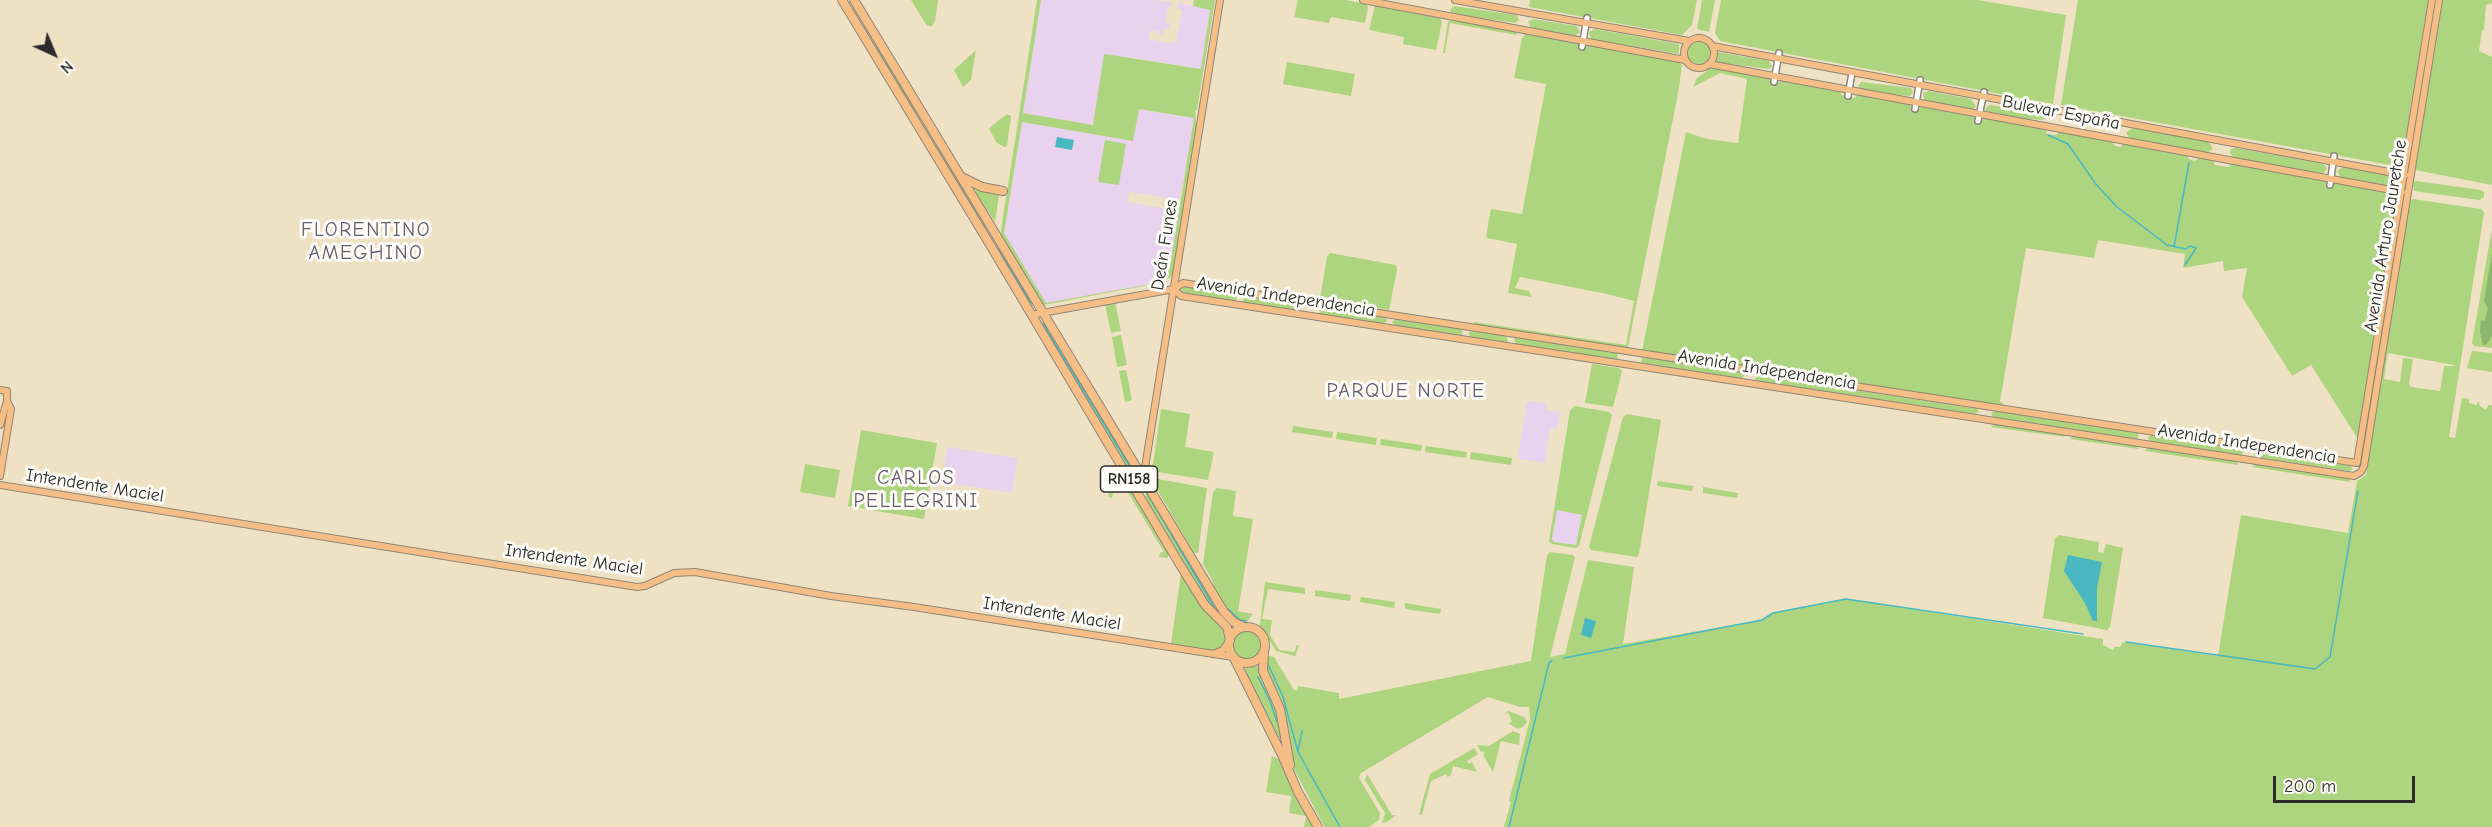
<!DOCTYPE html>
<meta charset="utf-8">
<style>
body{margin:0}
#map{position:relative;width:2492px;height:827px;overflow:hidden;background:#efe2c4;font-family:"Comic Neue",sans-serif}
canvas{display:block}
.north{position:absolute;left:24px;top:24px;width:60px;height:60px;-webkit-text-stroke:4px #fdfcf7;paint-order:stroke;rotate:136deg;font-size:16px;font-weight:700;line-height:24px;text-align:center;color:#2b2b2b}
.north::after{content:'';display:block;margin:auto;width:21px;height:27px;background:#2b2b2b;clip-path:polygon(50% 0,100% 100%,50% 72%,0 100%)}
.scale{position:absolute;left:2273px;top:776px;width:142px;height:27px;box-sizing:border-box;border:3px solid #2b2b2b;border-top:0;padding-left:8px;font-size:18px;line-height:21px;white-space:nowrap;color:#2b2b2b;-webkit-text-stroke:4px #fdfcf7;paint-order:stroke}
</style>
<div id="map">
<canvas width="2492" height="827"></canvas>
<div class="north">N</div>
<div class="scale">200 m</div>
</div>
<script>
const context = document.querySelector('canvas').getContext('2d');
context.lineJoin = 'round';
function paint(path, color) {
  context.fillStyle = color;
  context.fill(path, 'evenodd');
}
function toPath(rows) {
  const path = new Path2D();
  for (const r of rows) {
    if (r.length === 3) {
      path.moveTo(r[0] + r[2], r[1]);
      path.arc(r[0], r[1], r[2], 0, 2 * Math.PI);
      continue;
    }
    path.moveTo(r[0], r[1]);
    for (let i = 2; i < r.length; i += 2) path.lineTo(r[i], r[i + 1]);
  }
  return path;
}
function trace(path, color, width, dash) {
  context.strokeStyle = color;
  context.lineWidth = width;
  context.lineCap = dash ? 'butt' : 'round';
  context.setLineDash(dash || []);
  context.stroke(path);
}
function drawText(font, color, halo, rows, align = 'center') {
  context.font = font + ' "Comic Neue",sans-serif';
  context.lineWidth = 6;
  context.setLineDash([]);
  context.textBaseline = 'middle';
  context.strokeStyle = halo;
  context.fillStyle = color;
  for (const [text, x, y, turn = 0] of rows) {
    context.save();
    context.translate(x, y);
    context.rotate((+turn || 0) * Math.PI / 180);
    context.textAlign = isNaN(turn) ? turn : align;
    if (halo) context.strokeText(text, 0, 0);
    context.fillText(text, 0, 0);
    context.restore();
  }
}
paint(toPath([
 [1041,0,1157,0,1172,3,1171,7,1168,7,1165,22,1170,23,1169,29,1164,28,1163,35,1159,35,1159,32,1151,30,1149,39,1167,43,1176,42,1182,10,1177,9,1178,3,1211,9,1201,69,1130,57,1094,125,1023,114],
 [1139,109,1194,118,1180,200,1129,192,1128,202,1179,211,1170,266,1165,277,1156,283,1046,303,1004,233,1022,122,1133,141],
 [1529,401,1547,404,1547,410,1560,412,1557,429,1550,428,1545,463,1520,459,1518,457,1526,405],
 [947,447,1018,458,1012,493,942,482],
 [1556,510,1582,514,1576,545,1554,542,1552,539]
]), '#e8d2ee');
paint(toPath([
 [911,0,938,0,935,21,932,26,927,26],
 [1037,0,1041,0,1023,113,1093,125,1104,54,1201,69,1210,10,1193,6,1194,0,1215,0,1197,110,1195,110,1197,132,1173,275,1164,282,1044,305,1000,236],
 [1139,109,1194,118,1170,266,1165,277,1156,283,1046,303,1004,233,1022,122,1133,141],
 [1298,0,1346,0,1366,4,1368,7,1365,23,1331,17,1329,23,1294,17],
 [1530,0,1697,0,1692,25,1682,35,1529,7],
 [1702,0,1715,0,1709,32,1697,29],
 [1721,0,1977,0,2066,15,2053,104,1720,41,1715,33],
 [2078,0,2428,0,2401,167,2061,105],
 [2434,0,2437,0,2408,168,2415,115],
 [2443,0,2492,0,2492,3,2486,5,2484,30,2482,30,2479,51,2492,57,2492,185,2415,170],
 [1375,6,1440,18,1442,22,1436,50,1403,44,1404,37,1369,30],
 [1454,6,1517,15,1519,20,1515,23,1452,14,1450,10],
 [1533,19,1576,26,1580,32,1575,36,1532,29,1528,22],
 [1451,20,1515,31,1517,35,1450,23,1445,53,1443,53,1448,22],
 [1594,29,1679,44,1679,54,1591,39,1589,32],
 [1526,33,1578,43,1579,46,1584,47,1586,45,1677,61,1682,65,1679,88,1628,347,1626,349,1474,325,1474,322,1626,345,1634,301,1607,294,1520,277,1515,288,1529,291,1532,297,1508,293,1517,244,1487,238,1486,236,1491,209,1522,214,1546,84,1514,78,1522,38],
 [1699,53,11],
 [878,45,918,112,916,116,887,71,875,46],
 [976,50,971,80,963,87,954,70],
 [1718,52,1769,61,1772,67,1768,69,1716,62],
 [1287,62,1355,74,1351,96,1283,84],
 [1711,68,1770,79,1772,82,1777,83,1780,81,1840,92,1842,95,1854,98,1858,95,1910,105,1912,109,1918,110,1921,107,1974,117,1976,121,1981,122,1984,118,2046,130,2047,134,2056,135,2059,132,2113,142,2115,146,2121,147,2123,144,2187,156,2189,159,2195,161,2198,158,2213,161,2215,165,2229,167,2231,164,2326,182,2327,185,2332,186,2334,183,2396,195,2358,439,2311,365,2292,376,2242,297,2247,268,2224,271,2223,261,2183,268,2185,254,2098,240,2094,258,2026,248,2000,402,2003,403,2002,406,1642,351,1686,132,1707,139,1738,143,1747,79,1720,73,1693,87,1697,78],
 [1861,82,1911,88,1913,92,1910,96,1860,90,1858,86],
 [1929,91,1971,99,1976,106,1973,110,1924,101,1923,93],
 [1989,105,2043,112,2046,117,2043,120,2021,118,1988,112,1985,109],
 [1007,114,1011,116,1007,146,1004,147,996,142,989,128],
 [921,121,987,226,986,227,983,227],
 [2132,128,2209,142,2213,149,2207,153,2130,139,2126,133],
 [1105,140,1126,144,1119,185,1098,182],
 [2236,148,2324,164,2327,169,2322,174,2234,158,2230,153,2231,149],
 [2343,167,2391,176,2395,183,2389,186,2341,178,2337,171],
 [2416,181,2481,190,2484,192,2484,197,2479,200,2414,191,2413,182],
 [976,190,999,195,995,222,975,192],
 [2402,199,2396,258,2363,459,2361,460],
 [2413,199,2481,209,2484,212,2449,437,2455,438,2462,398,2469,399,2469,403,2477,405,2478,401,2480,406,2486,410,2488,405,2492,405,2492,827,1504,827,1511,802,1509,801,1530,719,1529,707,1520,707,1488,697,1361,773,1359,778,1380,813,1379,820,1369,827,1325,827,1319,817,1294,769,1266,670,1266,659,1269,656,1274,657,1294,690,1297,691,1298,686,1339,693,1339,699,1531,661,1547,555,1550,552,1573,555,1575,558,1550,657,1565,654,1588,560,1634,567,1623,644,1762,620,1773,613,1847,599,2103,639,2103,645,2113,650,2114,647,2120,647,2123,642,2218,656,2241,515,2348,533,2357,481,2366,475,2410,201],
 [2388,353,2454,365,2455,366,2444,366,2440,391,2411,387,2409,384,2413,359,2403,358,2400,382,2384,379],
 [2492,229,2492,348,2474,346,2472,343],
 [1330,253,1396,265,1397,270,1389,310,1320,299,1327,257],
 [1004,255,1036,307,1030,305,1003,260],
 [1183,286,1234,294,1237,299,1233,302,1191,295,1182,292,1181,287],
 [1246,296,1302,304,1300,312,1243,303,1243,298],
 [1115,302,1121,331,1111,333,1105,304],
 [1320,307,1385,317,1387,321,1383,325,1319,315],
 [1396,319,1461,329,1463,333,1460,336,1395,326,1392,322],
 [1045,321,1137,476,1136,478,1121,461,1040,324],
 [1472,331,1506,336,1508,341,1505,343,1470,338,1469,332],
 [1121,335,1127,365,1117,367,1112,337],
 [1517,337,1618,353,1617,360,1516,344,1514,339],
 [2472,351,2492,353,2492,372,2467,368],
 [1642,357,1742,372,1744,376,1741,379,1641,363],
 [1592,364,1619,368,1622,371,1613,407,1585,403],
 [1126,370,1132,400,1125,402,1119,371],
 [1757,375,1977,409,1979,412,1976,414,1758,381,1755,379],
 [1575,406,1609,412,1612,415,1579,546,1576,548,1552,544,1549,541,1570,410],
 [1557,510,1582,515,1576,545,1554,542,1552,539],
 [1161,409,1190,414,1185,447,1214,452,1208,480,1152,471],
 [1994,411,2137,433,2139,436,2136,439,1993,417,1991,414],
 [1627,414,1661,420,1639,554,1637,557,1591,550,1589,547,1623,417],
 [1993,424,2064,435,2065,437,1991,427],
 [1293,426,1333,432,1332,438,1292,432],
 [861,430,937,443,924,519,848,506],
 [1337,432,1377,438,1376,445,1336,439],
 [2151,435,2242,449,2244,452,2241,455,2150,441,2148,438],
 [2073,436,2137,446,2139,449,2070,439],
 [1381,439,1422,445,1421,451,1380,445],
 [1426,446,1467,452,1466,458,1425,452],
 [2147,448,2236,461,2238,465,2145,451],
 [1471,452,1512,458,1511,465,1470,459],
 [2255,452,2350,466,2353,469,2350,471,2256,457,2253,454],
 [805,464,840,470,835,498,800,492],
 [2255,464,2349,478,2350,482,2252,467],
 [1114,469,1118,469,1169,551,1168,558,1159,557,1160,553,1164,552,1118,476,1115,476,1112,498,1108,497],
 [1158,479,1207,488,1198,553,1194,553,1155,486,1155,482],
 [1658,481,1693,486,1692,491,1657,486],
 [1703,487,1738,493,1737,498,1703,493],
 [1217,488,1236,491,1233,516,1253,519,1238,611,1253,614,1246,623,1233,619,1216,594,1213,582,1203,564,1213,492],
 [1146,492,1148,492,1228,623,1210,608,1145,500],
 [2059,535,2099,542,2098,552,2103,553,2106,544,2123,548,2110,627,2107,630,2043,618,2055,538],
 [1181,573,1224,627,1226,639,1225,644,1215,651,1171,644],
 [1265,582,1305,588,1305,594,1268,589,1262,619,1272,620,1270,635,1279,650,1295,652,1296,645,1299,646,1295,656,1276,651,1260,625],
 [1315,590,1351,595,1350,601,1315,596],
 [1361,597,1395,602,1394,608,1360,602],
 [1405,603,1441,609,1440,614,1405,609],
 [1247,645,16],
 [1261,664,1275,702,1283,737,1281,739,1277,737,1244,669],
 [1508,711,1524,717,1527,722,1524,726,1518,729,1509,724,1512,721,1508,713,1504,715],
 [1513,731,1520,734,1519,745,1501,741,1493,772,1483,755,1485,753,1484,751,1481,752,1477,745,1489,746],
 [1474,748,1478,754,1467,761,1469,764,1472,762,1477,772,1453,766,1451,775,1448,777,1446,774,1431,781,1422,815,1419,814,1430,774],
 [1272,756,1278,759,1315,827,1304,827,1306,816,1289,813,1291,796,1266,792],
 [1367,774,1392,815,1396,815,1387,822,1382,823,1385,813,1365,780]
]), '#add47e');
paint(toPath([
 [2492,253,2492,336,2486,345,2483,345,2480,332,2481,320,2485,321,2488,308,2484,301]
]), '#8ab66d');
paint(toPath([
 [1057,137,1074,140,1072,150,1055,147],
 [2068,555,2102,562,2097,588,2097,621,2093,621,2085,603,2064,571],
 [1585,618,1596,621,1591,638,1581,635]
]), '#49b8c1');
trace(toPath([
 [2048,135,2068,144,2095,183,2117,207,2167,245,2186,249,2190,246,2196,248,2185,265],
 [2174,247,2189,163],
 [999,249,1031,303],
 [1043,324,1135,475],
 [1147,493,1215,609],
 [1228,609,1240,620,1246,621],
 [2126,642,2315,669,2330,657,2358,491],
 [1564,658,1762,620,1773,613,1846,599,2083,634],
 [1267,662,1283,697,1298,752,1340,827],
 [1258,677,1270,701,1277,722],
 [1298,751,1302,731],
 [1509,827,1549,663,1552,660]
]), '#49b8c1', 1.5);
const minor = toPath([
 [1582,47,1587,18],
 [1774,82,1779,53],
 [1848,96,1852,73],
 [1915,109,1920,80],
 [1978,121,1984,92],
 [2330,185,2334,156]
]);
const major = toPath([
 [1363,0,1685,60],
 [1455,0,1689,41],
 [1699,53,15],
 [1712,46,2405,175],
 [1709,64,2402,192],
 [1174,289,1181,296,1194,298,2354,476,2361,472,2364,466,2439,0],
 [1031,315,1174,289,1183,283,2357,463,2432,0],
 [0,390,7,391,7,401,11,409,0,476],
 [0,425,7,401],
 [0,485,637,587,645,586,674,573,695,572,831,596,914,607,1233,657],
 [1138,494,1144,474,1220,0],
 [1213,654,1223,650,1229,641]
]);
const highway = toPath([
 [842,0,992,248,1179,563,1205,605,1227,627,1230,640],
 [854,0,1224,612,1234,622,1244,627],
 [962,177,982,187,1003,191],
 [1247,645,18],
 [1264,653,1263,671,1280,709,1290,765],
 [1234,658,1282,755,1298,792,1318,827]
]);
trace(minor, '#8d8678', 8);
trace(major, '#8d8678', 8);
trace(highway, '#8d8678', 10);
trace(minor, '#fff', 5);
trace(major, '#f6be87', 6);
trace(highway, '#f6be87', 8);
for (const [x, y, w] of [
 [1129,479,57]
]) {
  const box = new Path2D();
  box.roundRect(x - w / 2, y - 13, w, 26, 4.5);
  context.fillStyle = '#fdfcf7';
  context.fill(box);
  trace(box, '#2b2b2b', 1.5);
}
drawText('bold 16px', '#2b2b2b', null, [
 ["RN158",1129,479]
]);
drawText('18px', '#2b2b2b', '#fdfcf7', [
 ["Bulevar España",2061,113,11],
 ["Avenida Arturo Jauretche",2386,236,-81],
 ["Deán Funes",1165,245,-81],
 ["Avenida Independencia",1286,297,9],
 ["Avenida Independencia",1767,370,9],
 ["Avenida Independencia",2247,444,9],
 ["Intendente Maciel",95,486,9],
 ["Intendente Maciel",574,560,8],
 ["Intendente Maciel",1052,614,9]
]);
context.letterSpacing = '1.5px';
drawText('20px', '#625c6b', '#fdfcf7', [
 ["FLORENTINO",366,230],
 ["AMEGHINO",366,253],
 ["PARQUE NORTE",1406,391],
 ["CARLOS",916,478],
 ["PELLEGRINI",916,501]
]);
context.letterSpacing = '0px';
</script>
